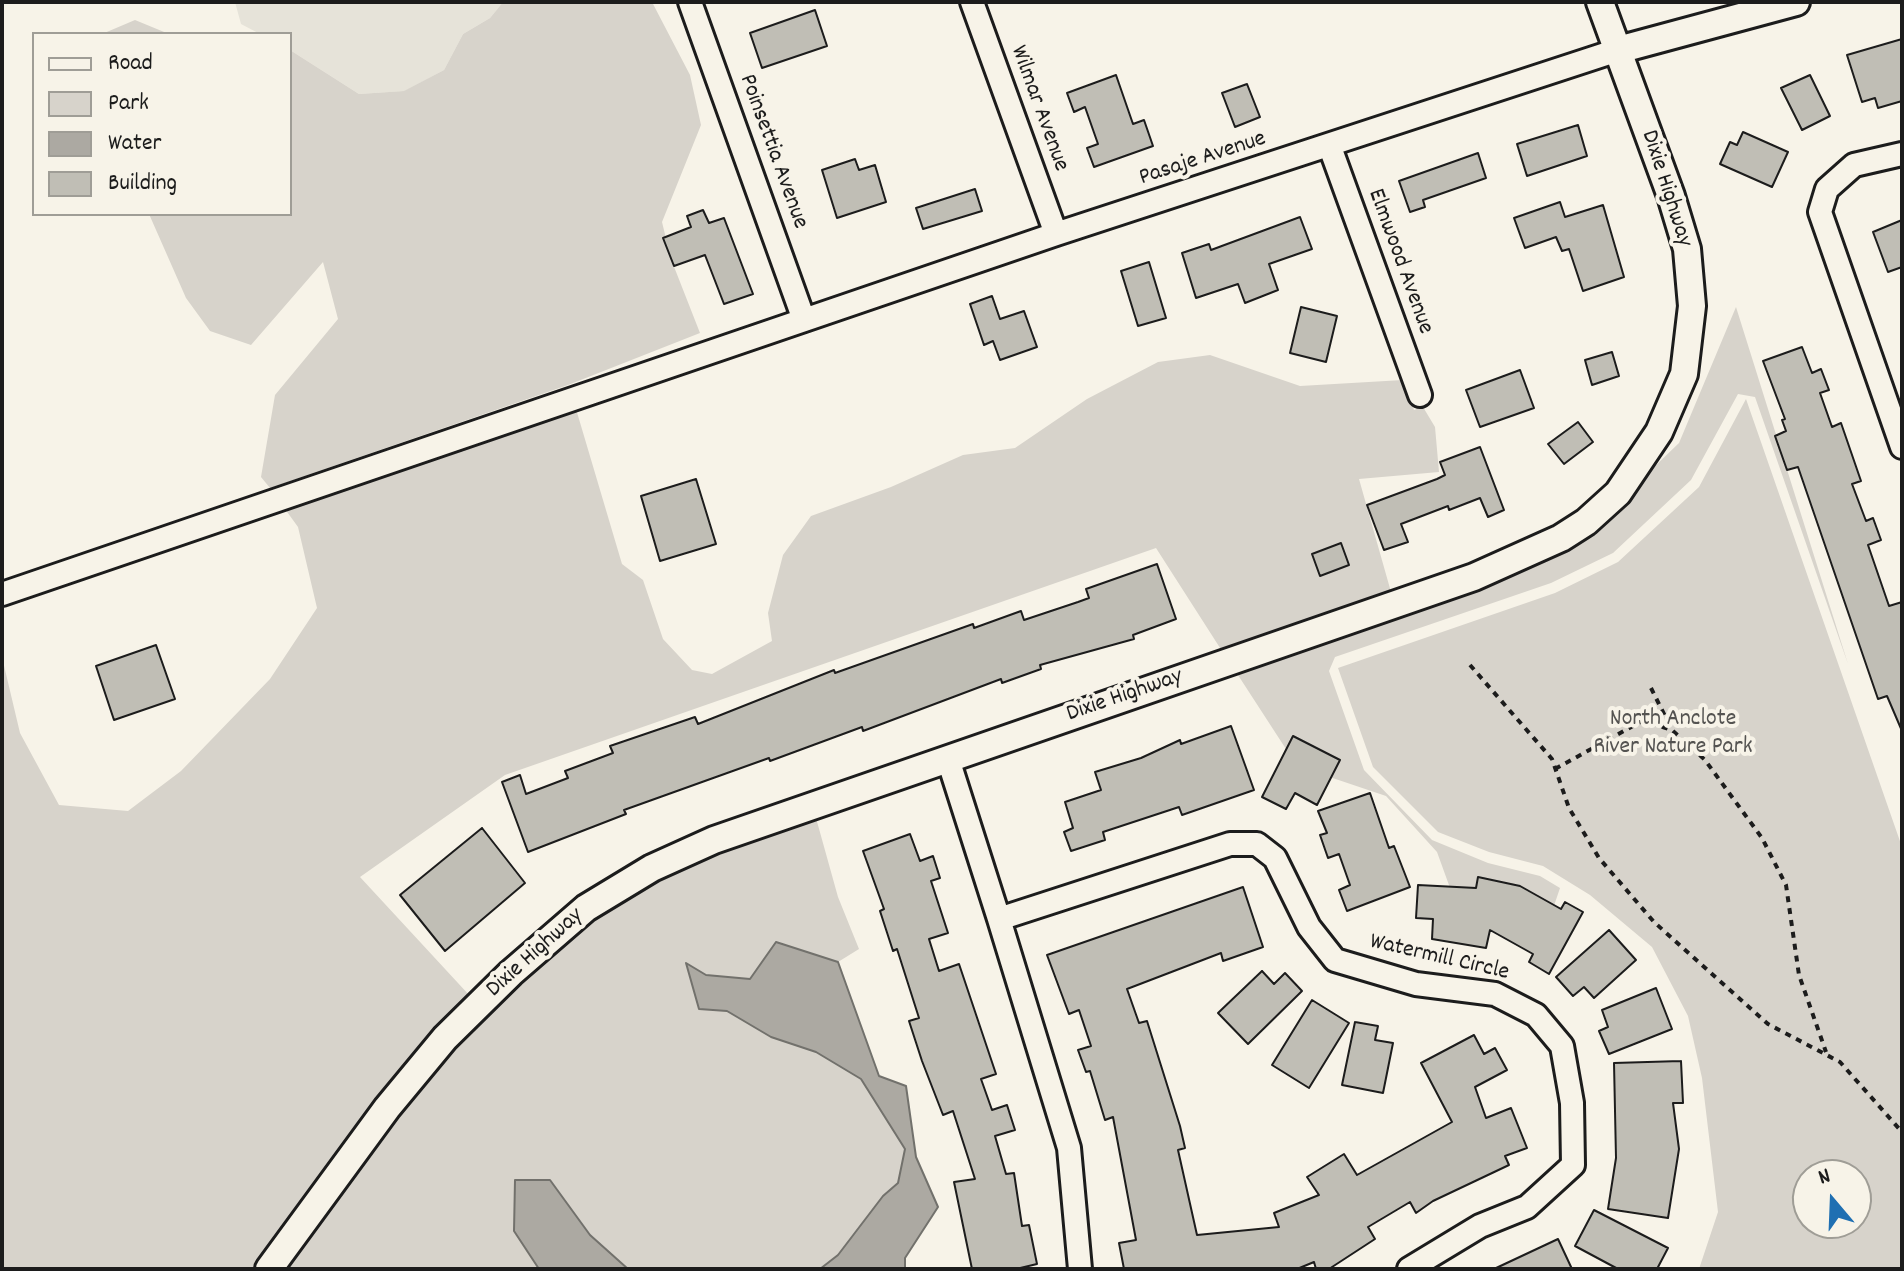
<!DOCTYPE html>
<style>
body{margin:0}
#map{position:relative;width:1904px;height:1271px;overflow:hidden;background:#f7f3e8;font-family:Dekko,sans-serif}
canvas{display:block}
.frame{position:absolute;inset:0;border:4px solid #1c1c1c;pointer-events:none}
.legend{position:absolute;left:32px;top:32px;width:260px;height:184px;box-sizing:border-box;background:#f7f3e8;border:2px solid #9f9d96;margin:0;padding:10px 14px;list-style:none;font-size:24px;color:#1c1c1c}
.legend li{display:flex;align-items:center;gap:16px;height:40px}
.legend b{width:40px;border:2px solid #9f9d96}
.north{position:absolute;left:1792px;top:1159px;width:80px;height:80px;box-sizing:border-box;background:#f7f3e8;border:2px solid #9f9d96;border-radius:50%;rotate:341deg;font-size:22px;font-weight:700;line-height:32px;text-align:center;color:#1c1c1c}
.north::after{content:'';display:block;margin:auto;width:28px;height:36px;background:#1f6fb2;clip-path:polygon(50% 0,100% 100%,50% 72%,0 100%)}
</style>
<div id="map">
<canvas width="1904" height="1271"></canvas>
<div class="frame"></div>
<ul class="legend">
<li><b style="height:10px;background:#f7f3e8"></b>Road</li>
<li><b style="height:22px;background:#d7d3cb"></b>Park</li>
<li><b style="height:22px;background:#aca9a2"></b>Water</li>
<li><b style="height:22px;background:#c0beb5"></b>Building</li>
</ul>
<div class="north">N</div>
</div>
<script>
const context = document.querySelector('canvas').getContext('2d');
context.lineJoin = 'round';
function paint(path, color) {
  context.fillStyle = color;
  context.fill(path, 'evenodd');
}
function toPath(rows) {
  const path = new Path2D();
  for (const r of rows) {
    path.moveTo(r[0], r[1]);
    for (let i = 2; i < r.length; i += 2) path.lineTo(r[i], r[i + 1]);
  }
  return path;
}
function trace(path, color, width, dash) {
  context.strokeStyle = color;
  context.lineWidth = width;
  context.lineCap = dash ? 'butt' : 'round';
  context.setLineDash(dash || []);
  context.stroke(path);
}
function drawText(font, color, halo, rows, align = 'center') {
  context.font = font + ' Dekko,sans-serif';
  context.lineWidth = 8;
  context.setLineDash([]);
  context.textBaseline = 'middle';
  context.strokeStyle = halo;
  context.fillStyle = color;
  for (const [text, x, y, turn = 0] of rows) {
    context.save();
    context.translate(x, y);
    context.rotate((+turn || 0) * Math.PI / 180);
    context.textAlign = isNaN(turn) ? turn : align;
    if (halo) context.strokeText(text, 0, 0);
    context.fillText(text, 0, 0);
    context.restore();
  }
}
paint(toPath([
 [235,2,503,2,490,18,463,34,444,70,405,91,359,94,290,50,290,34,260,34,241,24]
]), '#e6e3d9');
paint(toPath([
 [503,2,652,2,690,75,701,125,662,222,671,259,700,333,568,385,270,488,261,477,275,395,338,319,323,262,251,345,210,331,186,298,149,214,290,214,290,50,359,94,404,91,444,70,463,34,490,18],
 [135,20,169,34,102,34],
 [1736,307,1848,664,1755,397,1738,394,1691,480,1613,553,1551,583,1335,657,1329,671,1364,770,1432,840,1488,863,1540,876,1560,888,1537,956,1458,910,1437,852,1386,796,1297,766,1236,672,1488,585,1567,549,1626,503,1651,470,1679,443],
 [1210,355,1300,386,1403,380,1414,410,1423,407,1435,427,1439,472,1359,479,1391,592,1222,651,1156,548,505,775,360,877,470,996,378,1101,255,1269,2,1269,2,657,20,733,59,805,128,811,181,771,270,679,317,608,298,527,285,509,576,409,622,564,643,580,663,639,692,670,712,674,772,641,768,613,783,555,811,516,891,487,963,455,1015,448,1087,399,1158,362],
 [1746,399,1902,847,1902,1269,1699,1269,1718,1212,1702,1078,1688,1016,1652,947,1590,895,1543,866,1489,852,1438,832,1373,767,1338,668,1555,593,1618,562,1699,487],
 [1808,1175,1856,1175,1856,1223,1808,1223],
 [816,818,838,897,859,949,838,962,776,942,750,979,706,975,687,964,699,1009,727,1011,771,1037,816,1052,861,1079,905,1149,898,1183,883,1196,838,1255,820,1269,628,1269,590,1235,550,1180,516,1180,514,1231,539,1269,284,1269,396,1117,453,1047,564,943,597,917,661,878,719,851]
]), '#d7d3cb');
const water = toPath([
 [776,942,838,962,879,1076,906,1086,916,1157,938,1207,905,1258,905,1269,820,1269,838,1255,883,1196,898,1183,905,1149,861,1079,816,1052,771,1037,727,1011,699,1009,686,963,706,975,750,979,776,942],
 [515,1180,550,1180,590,1235,628,1269,539,1269,514,1231,515,1180]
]);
paint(water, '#aca9a2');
trace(water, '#72716c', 2);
const building = toPath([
 [815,10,827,46,762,68,750,33,815,10],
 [1902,39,1902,101,1878,108,1875,98,1862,102,1847,55,1902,39],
 [1116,75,1133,124,1144,120,1153,146,1094,167,1087,148,1098,144,1085,107,1074,112,1067,93,1116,75],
 [1810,75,1830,116,1802,130,1781,88,1810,75],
 [1247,84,1260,117,1235,127,1222,93,1247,84],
 [1578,125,1587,156,1527,176,1517,144,1578,125],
 [1743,132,1788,152,1772,187,1720,164,1730,142,1737,145,1743,132],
 [1478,153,1486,178,1423,200,1425,207,1410,212,1399,181,1478,153],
 [855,159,859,170,875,165,886,202,837,218,822,170,855,159],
 [975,189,982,211,923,229,916,208,975,189],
 [1560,202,1565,217,1603,205,1624,277,1583,291,1569,249,1562,251,1556,237,1525,248,1514,218,1560,202],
 [703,210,709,223,724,218,753,294,724,304,705,255,674,266,663,238,691,227,687,216,703,210],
 [1300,217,1312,249,1269,264,1278,290,1245,303,1238,284,1196,298,1182,253,1209,244,1211,250,1300,217],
 [1902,220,1902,267,1888,272,1873,232,1902,220],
 [1149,262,1166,318,1138,326,1121,271,1149,262],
 [992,296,1000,319,1024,311,1037,347,1000,360,993,341,984,345,970,304,992,296],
 [1301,307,1337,316,1326,362,1290,353,1301,307],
 [1802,347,1812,373,1821,369,1829,390,1820,393,1832,427,1841,423,1861,481,1852,484,1866,521,1873,518,1881,540,1868,545,1889,606,1902,602,1902,731,1887,696,1878,699,1798,467,1787,470,1775,436,1786,431,1782,420,1785,419,1763,361,1802,347],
 [1612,352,1619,376,1592,385,1585,360,1612,352],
 [1520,370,1534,408,1480,427,1466,390,1520,370],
 [1578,422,1593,442,1564,464,1548,444,1578,422],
 [1480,447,1504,510,1488,517,1480,498,1449,510,1448,506,1401,524,1408,542,1384,550,1367,505,1437,479,1445,475,1440,462,1480,447],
 [696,479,716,544,660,561,641,496,696,479],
 [1341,543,1349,565,1320,576,1312,554,1341,543],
 [1157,564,1176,619,1133,635,1134,639,1040,665,1041,669,1002,683,1001,679,863,731,862,727,770,761,769,758,624,810,626,814,528,852,502,782,520,775,526,794,568,778,565,771,613,753,610,746,695,717,698,724,834,670,835,673,973,624,974,628,1021,611,1024,620,1078,602,1089,598,1086,589,1157,564],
 [156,645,175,699,114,720,96,666,156,645],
 [1231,726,1254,790,1182,815,1179,807,1103,832,1105,840,1071,851,1064,832,1073,828,1065,802,1101,790,1095,772,1141,758,1180,740,1181,744,1231,726],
 [1293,736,1340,760,1317,805,1295,793,1286,809,1262,797,1293,736],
 [1370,793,1389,848,1394,846,1410,887,1347,911,1339,890,1350,885,1339,854,1328,858,1320,835,1327,833,1318,811,1370,793],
 [482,828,525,883,445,951,400,895,482,828],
 [910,834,920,861,933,856,940,878,931,881,948,933,929,939,939,971,959,964,996,1074,981,1079,992,1110,1007,1105,1015,1130,995,1136,1006,1174,1014,1173,1022,1226,1029,1225,1037,1264,1016,1269,972,1269,954,1182,975,1179,953,1111,943,1115,922,1061,909,1021,919,1018,897,949,893,951,880,911,884,909,863,851,910,834],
 [1478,877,1520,886,1561,909,1565,902,1583,912,1549,974,1529,962,1533,954,1490,930,1486,948,1432,939,1433,919,1416,918,1418,885,1476,888,1478,877],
 [1243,887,1263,947,1223,961,1221,953,1127,989,1139,1023,1147,1021,1180,1126,1185,1148,1178,1150,1197,1235,1279,1227,1274,1213,1319,1195,1307,1177,1344,1154,1357,1175,1452,1122,1421,1063,1474,1035,1484,1054,1495,1048,1507,1070,1475,1087,1486,1118,1511,1108,1527,1148,1505,1156,1509,1165,1433,1201,1416,1213,1410,1202,1368,1227,1375,1239,1329,1269,1316,1269,1314,1262,1297,1269,1124,1269,1119,1243,1136,1240,1113,1117,1105,1120,1090,1071,1086,1072,1078,1050,1091,1046,1079,1010,1069,1014,1047,955,1243,887],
 [1609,930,1636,960,1594,998,1584,987,1573,996,1556,977,1609,930],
 [1262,971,1274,984,1285,973,1302,991,1248,1044,1218,1013,1262,971],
 [1656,988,1672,1029,1609,1054,1599,1031,1608,1027,1602,1010,1656,988],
 [1312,1000,1349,1023,1309,1088,1272,1065,1312,1000],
 [1355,1022,1378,1026,1375,1040,1393,1043,1383,1093,1342,1085,1355,1022],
 [1681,1061,1683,1103,1673,1103,1679,1149,1668,1218,1608,1209,1616,1158,1614,1063,1681,1061],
 [1594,1210,1668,1248,1657,1269,1618,1269,1575,1246,1594,1210],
 [1558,1239,1572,1269,1494,1269,1558,1239]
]);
paint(building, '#c0beb5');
trace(building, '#1c1c1c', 2);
const minor = toPath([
 [690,2,804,320],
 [972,2,1056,234],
 [1330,147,1420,395],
 [1902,154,1854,165,1827,189,1820,212,1902,447],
 [2,594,1056,234,1618,50],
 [948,759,999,919],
 [1080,1269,1069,1148,999,919,1230,844,1257,844,1275,858,1309,927,1335,960,1416,984,1495,994,1536,1015,1562,1046,1572,1103,1573,1165,1527,1207,1480,1226,1409,1269]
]);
const tertiary = toPath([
 [1618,50,1796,2],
 [269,1269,387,1108,445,1038,511,973,586,908,652,868,714,840,1474,577,1561,538,1586,522,1618,493,1659,432,1684,374,1692,306,1687,249,1671,196,1600,2]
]);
trace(minor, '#1c1c1c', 28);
trace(tertiary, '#1c1c1c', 32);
trace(toPath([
 [1470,665,1552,759,1569,808,1599,858,1654,922,1768,1024,1840,1062,1902,1132],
 [1651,688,1672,730],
 [1555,769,1642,721,1672,730,1705,760,1762,838,1786,885,1799,975,1826,1052]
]), '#1c1c1c', 4, [6, 6]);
trace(minor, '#f7f3e8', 22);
trace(tertiary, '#f7f3e8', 26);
drawText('24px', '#1c1c1c', '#f7f3e8', [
 ["Wilmar Avenue",1038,109,70],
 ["Poinsettia Avenue",772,152,70],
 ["Pasaje Avenue",1203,160,-18],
 ["Dixie Highway",1665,189,72],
 ["Elmwood Avenue",1399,262,70],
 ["Dixie Highway",1125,697,-19],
 ["Dixie Highway",536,954,-42],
 ["Watermill Circle",1439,959,13]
]);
drawText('24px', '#545351', '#f7f3e8', [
 ["North Anclote",1673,721],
 ["River Nature Park",1673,749]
]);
</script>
